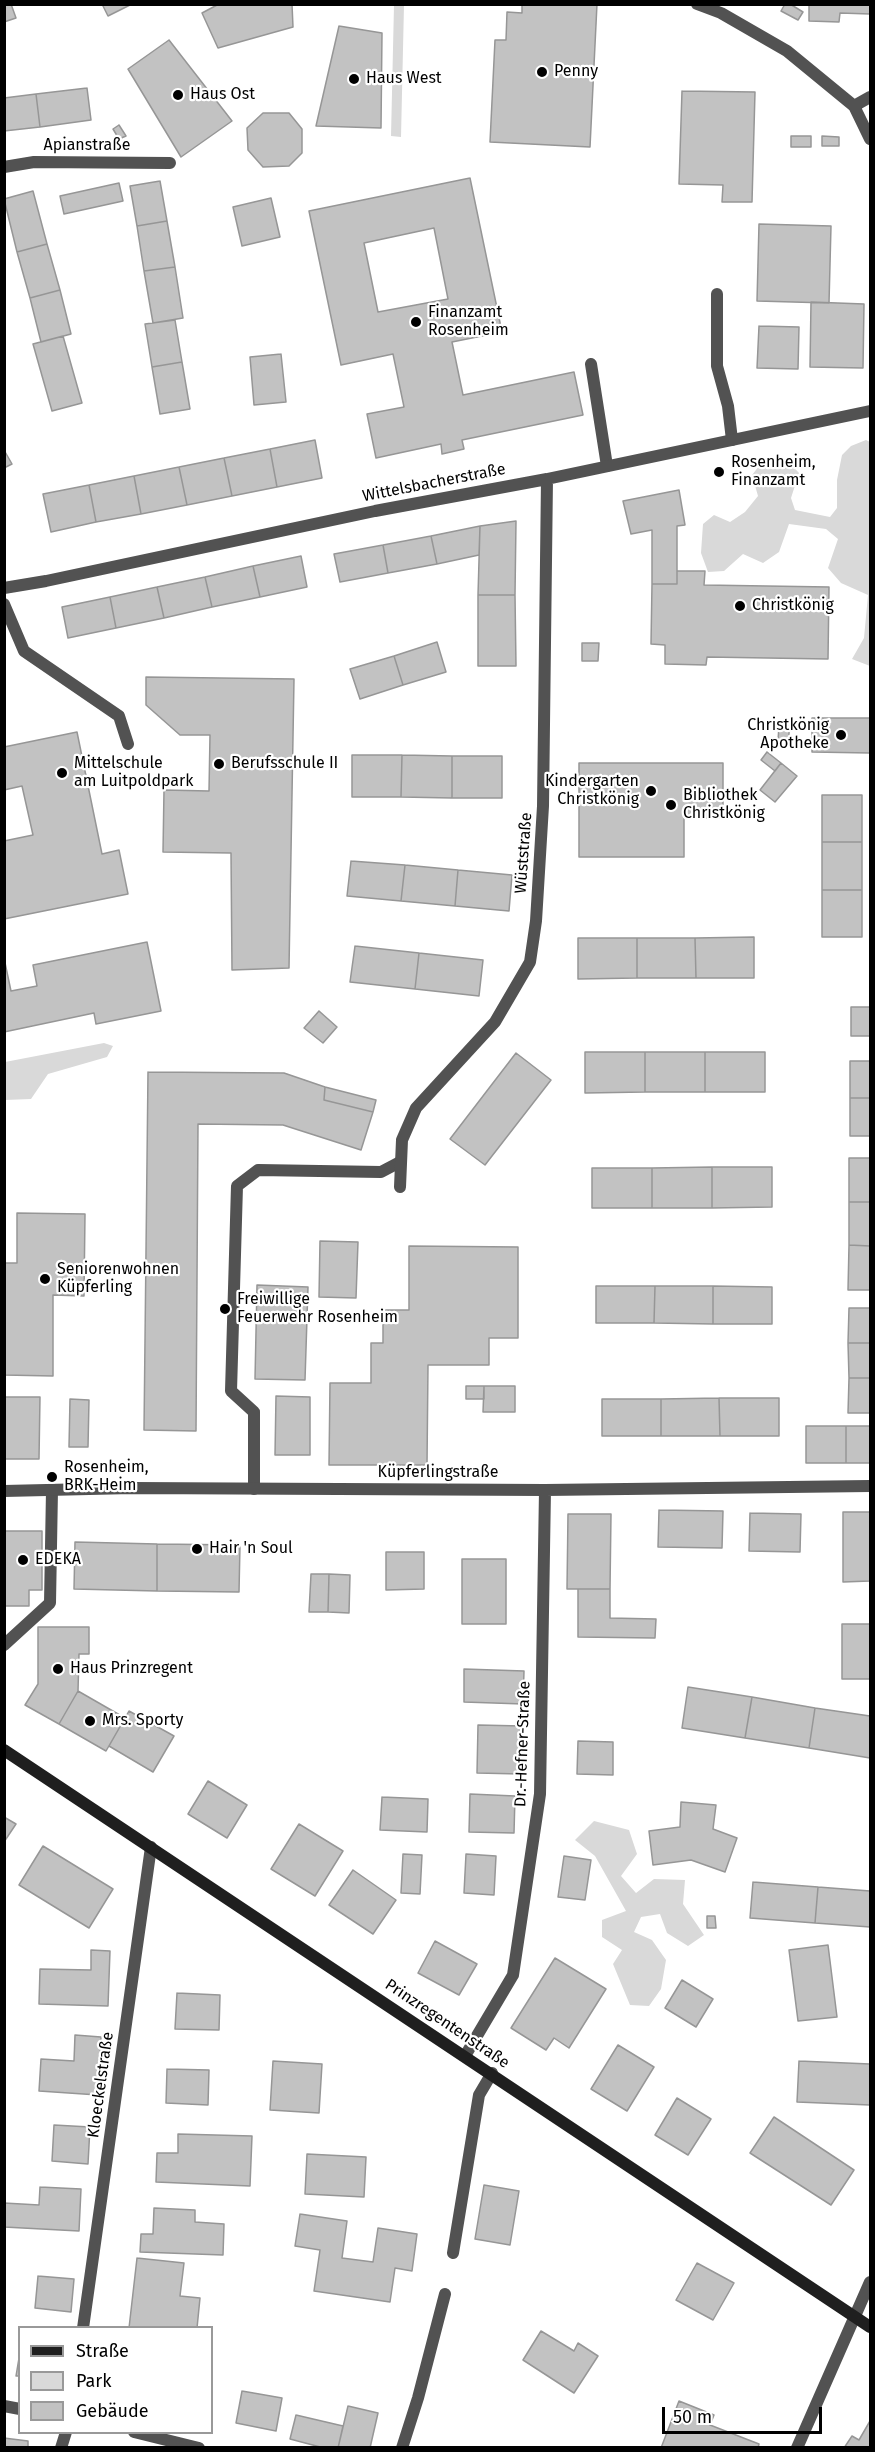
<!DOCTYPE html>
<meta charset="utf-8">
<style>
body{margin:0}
#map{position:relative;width:875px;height:2452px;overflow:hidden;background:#fff;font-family:"Fira Sans",sans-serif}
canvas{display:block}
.frame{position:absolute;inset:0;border:6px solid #000;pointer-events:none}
.legend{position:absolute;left:18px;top:2326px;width:195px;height:108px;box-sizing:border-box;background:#fff;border:2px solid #999;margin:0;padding:8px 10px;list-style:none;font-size:18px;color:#000}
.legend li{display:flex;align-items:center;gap:12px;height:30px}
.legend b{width:30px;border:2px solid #999}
.scale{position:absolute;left:662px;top:2407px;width:160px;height:27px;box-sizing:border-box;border:3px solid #000;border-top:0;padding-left:8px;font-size:18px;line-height:21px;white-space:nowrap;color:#000;-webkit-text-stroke:4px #fff;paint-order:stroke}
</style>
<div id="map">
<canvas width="875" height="2452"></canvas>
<div class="frame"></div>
<ul class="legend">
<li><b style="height:8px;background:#1f1f1f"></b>Straße</li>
<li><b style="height:16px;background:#d9d9d9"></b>Park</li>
<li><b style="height:16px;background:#c2c2c2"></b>Gebäude</li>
</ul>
<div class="scale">50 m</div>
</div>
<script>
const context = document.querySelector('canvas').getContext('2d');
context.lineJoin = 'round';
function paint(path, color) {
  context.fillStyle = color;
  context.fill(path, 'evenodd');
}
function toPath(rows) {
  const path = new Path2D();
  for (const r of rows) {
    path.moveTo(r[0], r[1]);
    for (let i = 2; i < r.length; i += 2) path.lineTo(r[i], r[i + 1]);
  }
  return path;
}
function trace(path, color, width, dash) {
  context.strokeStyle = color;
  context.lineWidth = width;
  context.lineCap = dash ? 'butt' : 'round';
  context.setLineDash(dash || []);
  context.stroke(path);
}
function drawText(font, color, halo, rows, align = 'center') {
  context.font = font + ' "Fira Sans",sans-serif';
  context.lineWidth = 4.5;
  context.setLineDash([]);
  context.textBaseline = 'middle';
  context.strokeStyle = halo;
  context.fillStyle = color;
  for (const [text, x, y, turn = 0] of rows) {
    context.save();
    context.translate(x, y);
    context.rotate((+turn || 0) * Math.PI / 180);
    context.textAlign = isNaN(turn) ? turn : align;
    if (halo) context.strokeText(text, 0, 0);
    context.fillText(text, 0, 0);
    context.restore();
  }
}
paint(toPath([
 [394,5,404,5,401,137,391,136],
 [866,440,870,442,870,666,852,659,864,638,868,595,841,583,828,568,838,539,826,529,789,524,779,552,763,563,743,554,724,571,708,572,701,553,703,524,714,515,730,522,745,512,758,496,752,475,763,461,787,460,799,473,791,498,795,510,830,517,837,508,837,480,842,455,851,446],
 [104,1043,113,1046,107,1057,48,1074,31,1099,5,1100,5,1062],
 [594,1821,629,1830,637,1854,621,1876,636,1893,654,1879,685,1880,683,1904,704,1935,688,1946,667,1933,660,1914,641,1917,634,1932,652,1940,666,1960,661,1989,649,2006,630,2005,613,1964,622,1950,602,1937,602,1920,626,1911,595,1856,575,1840]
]), '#d9d9d9');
const building = toPath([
 [4,4,11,4,16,18,4,22,4,4],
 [102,4,132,4,108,16,102,4],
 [219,4,292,4,293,27,218,48,202,13,219,4],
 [522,4,597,4,590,147,490,142,495,40,506,40,507,12,522,13,522,4],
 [785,4,790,4,803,12,798,20,781,11,785,4],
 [809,4,870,4,870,14,840,13,839,22,809,21,809,4],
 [339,26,382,33,381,128,316,126,339,26],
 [169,40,232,121,181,157,128,69,169,40],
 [87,88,91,120,40,127,36,94,87,88],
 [682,91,755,92,752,202,722,202,723,185,679,184,682,91],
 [36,94,40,127,4,131,4,98,36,94],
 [263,113,289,113,302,129,302,153,289,166,263,167,248,150,247,128,263,113],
 [119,125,126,136,119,139,113,129,119,125],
 [791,136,811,136,811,147,791,147,791,136],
 [822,136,839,137,839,146,822,146,822,136],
 [470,178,502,332,452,342,463,395,574,372,583,415,462,440,464,449,442,454,441,444,376,458,367,414,404,407,393,354,341,365,309,211,470,178],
 [434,228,448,299,378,312,364,243,434,228],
 [160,181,167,221,137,226,130,186,160,181],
 [119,183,123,201,64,214,60,196,119,183],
 [33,191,47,244,17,252,4,199,33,191],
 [271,198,280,237,242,246,233,207,271,198],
 [167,221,175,267,144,271,137,226,167,221],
 [759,224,831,226,829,303,757,301,759,224],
 [47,244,60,290,30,298,17,252,47,244],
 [175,267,183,318,153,323,144,271,175,267],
 [60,290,71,334,41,342,30,298,60,290],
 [811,302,864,304,863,368,810,367,811,302],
 [175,320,182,362,152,367,145,324,175,320],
 [759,326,799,327,798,369,757,368,759,326],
 [63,336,82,403,52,411,33,344,63,336],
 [281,354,286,402,254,405,250,357,281,354],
 [182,362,190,409,160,414,152,367,182,362],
 [315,440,322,478,277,487,270,449,315,440],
 [270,449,277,487,232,496,224,458,270,449],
 [4,450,12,464,4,468,4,450],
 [224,458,232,496,187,505,179,467,224,458],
 [179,467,187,505,141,514,134,476,179,467],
 [134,476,141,514,96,522,89,485,134,476],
 [89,485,96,522,51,532,43,494,89,485],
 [679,490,685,525,677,526,677,584,652,584,652,530,631,534,623,501,679,490],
 [516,521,515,595,478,595,480,526,516,521],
 [480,526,479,555,437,564,431,536,480,526],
 [431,536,437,564,388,573,383,545,431,536],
 [383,545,388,573,340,582,334,554,383,545],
 [301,556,307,587,260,597,253,566,301,556],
 [253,566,260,597,212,607,205,577,253,566],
 [677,571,705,571,704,585,829,587,828,659,707,657,706,665,665,664,665,645,651,644,652,584,677,584,677,571],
 [205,577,212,607,164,618,157,587,205,577],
 [157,587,164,618,116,628,110,597,157,587],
 [478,595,515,595,516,666,478,666,478,595],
 [110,597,116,628,68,638,62,607,110,597],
 [437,642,446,672,403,685,394,656,437,642],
 [582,643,599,643,598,661,582,661,582,643],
 [394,656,403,685,360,699,350,669,394,656],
 [146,677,294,679,289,968,232,970,231,853,163,852,164,790,209,791,210,735,180,735,146,705,146,677],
 [812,718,870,718,870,753,812,752,812,718],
 [779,725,789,726,789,741,778,741,779,725],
 [77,732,102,854,119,850,128,894,4,919,4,841,33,835,22,786,4,790,4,747,77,732],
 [767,752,781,763,775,771,761,760,767,752],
 [352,755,402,755,401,797,352,797,352,755],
 [402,755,452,756,452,798,401,797,402,755],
 [452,756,502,756,502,798,452,798,452,756],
 [579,763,723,763,723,818,684,818,684,857,579,857,579,763],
 [781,763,797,776,775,802,760,790,781,763],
 [822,795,862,795,862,842,822,842,822,795],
 [822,842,862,842,862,890,822,890,822,842],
 [351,861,405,865,401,901,347,896,351,861],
 [405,865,458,870,455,906,401,901,405,865],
 [458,870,512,875,509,911,455,906,458,870],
 [822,890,862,890,862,937,822,937,822,890],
 [754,937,754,978,696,978,695,938,754,937],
 [578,938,637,938,637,978,578,979,578,938],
 [637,938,695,938,696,978,637,978,637,938],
 [147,942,161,1011,96,1024,94,1013,4,1032,4,958,11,991,37,986,33,965,147,942],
 [355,946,419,953,415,989,350,982,355,946],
 [419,953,483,960,479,996,415,989,419,953],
 [851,1007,870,1007,870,1036,851,1036,851,1007],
 [319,1011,337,1027,323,1043,304,1028,319,1011],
 [585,1052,645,1052,645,1092,585,1093,585,1052],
 [645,1052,705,1052,705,1092,645,1092,645,1052],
 [705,1052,765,1052,765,1092,705,1092,705,1052],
 [516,1053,551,1080,485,1165,450,1139,516,1053],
 [850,1061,870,1061,870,1098,850,1098,850,1061],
 [148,1072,284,1073,325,1087,324,1100,373,1112,361,1150,283,1125,198,1124,196,1431,144,1430,148,1072],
 [325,1087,376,1100,373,1112,324,1100,325,1087],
 [850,1098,870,1098,870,1136,850,1136,850,1098],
 [849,1158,870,1158,870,1202,849,1202,849,1158],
 [712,1167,772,1167,772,1207,712,1208,712,1167],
 [712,1167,712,1208,652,1208,652,1168,712,1167],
 [592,1168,652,1168,652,1208,592,1208,592,1168],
 [849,1202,870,1202,870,1246,849,1245,849,1202],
 [17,1213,85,1214,84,1296,53,1295,53,1376,4,1375,4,1263,17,1263,17,1213],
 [320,1241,358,1242,356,1298,319,1297,320,1241],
 [849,1245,870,1246,870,1290,848,1290,849,1245],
 [409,1246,518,1247,518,1338,489,1338,489,1365,428,1365,427,1465,329,1465,330,1383,371,1383,371,1343,383,1343,383,1310,409,1310,409,1246],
 [257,1285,308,1287,305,1380,255,1379,257,1285],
 [596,1286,655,1286,654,1323,596,1323,596,1286],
 [655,1286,713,1286,713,1324,654,1323,655,1286],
 [713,1286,772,1287,772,1324,713,1324,713,1286],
 [849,1308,870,1308,870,1343,848,1343,849,1308],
 [848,1343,870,1343,870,1378,849,1378,848,1343],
 [849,1378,870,1378,870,1413,848,1413,849,1378],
 [466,1386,484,1386,484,1399,466,1399,466,1386],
 [484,1386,515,1386,515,1412,483,1412,484,1386],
 [276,1396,310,1397,310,1455,275,1455,276,1396],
 [4,1397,40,1397,39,1459,4,1459,4,1397],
 [719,1398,779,1398,779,1436,720,1436,719,1398],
 [719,1398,720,1436,661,1436,661,1399,719,1398],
 [70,1399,89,1400,88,1447,69,1447,70,1399],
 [602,1399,661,1399,661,1436,602,1436,602,1399],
 [806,1426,846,1426,846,1463,806,1463,806,1426],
 [846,1426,870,1426,870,1463,846,1463,846,1426],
 [659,1510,723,1511,722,1548,658,1547,659,1510],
 [843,1512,870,1512,870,1581,843,1582,843,1512],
 [750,1513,801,1514,800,1552,749,1551,750,1513],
 [568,1514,611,1514,610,1589,567,1589,568,1514],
 [4,1531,42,1531,42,1590,29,1590,29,1606,4,1606,4,1531],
 [75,1542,157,1544,157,1591,74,1589,75,1542],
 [157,1544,240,1545,239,1592,157,1591,157,1544],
 [386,1552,424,1552,424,1589,386,1590,386,1552],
 [462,1559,506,1559,506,1624,462,1624,462,1559],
 [311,1574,329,1574,328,1612,309,1612,311,1574],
 [329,1574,350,1575,349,1613,328,1612,329,1574],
 [578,1589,610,1589,610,1618,656,1619,655,1638,578,1637,578,1589],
 [842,1624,870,1624,870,1679,842,1679,842,1624],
 [38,1627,89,1627,89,1654,79,1654,78,1691,59,1724,25,1705,38,1684,38,1627],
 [464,1669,524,1671,523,1704,464,1702,464,1669],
 [688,1687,752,1697,745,1738,682,1728,688,1687],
 [78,1691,125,1718,106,1751,59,1724,78,1691],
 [752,1697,815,1708,809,1748,745,1738,752,1697],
 [815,1708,870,1716,870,1758,809,1748,815,1708],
 [129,1711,174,1736,153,1772,109,1746,129,1711],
 [478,1725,522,1726,521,1774,477,1773,478,1725],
 [578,1741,613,1742,613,1775,577,1774,578,1741],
 [208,1781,247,1805,227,1838,188,1814,208,1781],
 [470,1794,515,1796,514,1833,469,1832,470,1794],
 [382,1797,428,1799,427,1832,380,1830,382,1797],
 [681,1802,716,1805,713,1829,737,1838,725,1872,691,1860,653,1865,649,1831,680,1827,681,1802],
 [4,1817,16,1824,4,1842,4,1817],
 [299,1824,343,1851,315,1896,271,1869,299,1824],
 [43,1846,113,1889,89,1928,19,1885,43,1846],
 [403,1854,422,1855,420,1894,401,1893,403,1854],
 [466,1854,496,1856,494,1895,464,1893,466,1854],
 [564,1856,591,1860,585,1900,558,1897,564,1856],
 [353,1870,396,1900,373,1934,329,1905,353,1870],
 [753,1882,818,1887,815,1923,750,1918,753,1882],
 [818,1887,870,1891,870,1927,815,1923,818,1887],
 [707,1916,715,1916,716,1928,707,1928,707,1916],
 [435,1941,477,1964,459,1995,418,1973,435,1941],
 [828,1945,837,2017,798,2021,789,1950,828,1945],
 [91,1950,110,1951,108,2006,39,2004,40,1969,91,1970,91,1950],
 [555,1958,606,1989,569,2048,554,2038,546,2050,511,2028,555,1958],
 [682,1980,713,1999,696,2027,665,2008,682,1980],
 [177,1993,220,1995,219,2030,175,2029,177,1993],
 [75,2035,101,2037,98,2095,39,2091,41,2059,74,2061,75,2035],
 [618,2045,654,2067,627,2111,591,2089,618,2045],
 [273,2061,322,2064,319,2113,270,2110,273,2061],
 [799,2061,870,2064,870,2105,797,2102,799,2061],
 [167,2069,209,2070,208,2105,166,2103,167,2069],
 [677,2098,711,2119,688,2155,655,2135,677,2098],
 [774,2117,854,2170,831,2205,750,2153,774,2117],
 [54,2125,90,2127,88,2164,52,2161,54,2125],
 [178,2134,252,2136,250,2186,156,2182,157,2153,178,2153,178,2134],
 [307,2154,366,2157,364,2197,305,2194,307,2154],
 [484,2185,519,2191,510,2245,475,2239,484,2185],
 [40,2187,81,2189,79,2231,4,2227,4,2203,39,2205,40,2187],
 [154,2208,195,2210,195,2222,224,2224,223,2255,140,2252,141,2234,153,2234,154,2208],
 [300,2214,347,2221,342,2258,373,2262,378,2228,417,2234,412,2271,395,2268,390,2302,314,2291,320,2250,295,2246,300,2214],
 [137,2258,184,2263,180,2296,200,2298,197,2328,129,2328,137,2258],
 [697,2263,734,2283,713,2320,676,2300,697,2263],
 [38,2276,74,2279,71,2312,35,2308,38,2276],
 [541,2331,574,2351,578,2343,598,2356,574,2393,523,2360,541,2331],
 [20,2352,20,2376,16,2376,20,2352],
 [242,2391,282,2398,276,2431,236,2423,242,2391],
 [679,2401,714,2415,710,2425,759,2444,758,2448,661,2448,679,2401],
 [348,2406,378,2413,370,2448,338,2448,348,2406],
 [296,2415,343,2426,338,2448,324,2448,290,2439,296,2415],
 [870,2421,870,2448,844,2448,852,2436,859,2440,870,2421],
 [4,2438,28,2441,28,2448,4,2448,4,2438]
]);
paint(building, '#c2c2c2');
trace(building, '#969696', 1.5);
trace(toPath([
 [717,294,717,366,728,406,732,440],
 [591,364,607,466],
 [4,604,24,651,119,716,128,744],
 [254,1489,254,1412,231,1391,237,1186,258,1170,381,1172,400,1162],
 [4,1645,50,1603,52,1490],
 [453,2253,479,2095,492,2073]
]), '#525252', 12);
trace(toPath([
 [697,4,721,13,787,51,854,106,870,139],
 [854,106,870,97],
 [4,167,34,162,170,163],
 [4,588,46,581,375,511,547,479,870,411],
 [400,1187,402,1140,416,1108,495,1022,530,962,536,921,543,806,547,479],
 [4,1491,132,1488,545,1490,870,1486],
 [465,2056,513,1975,540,1794,545,1490],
 [83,2328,151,1847],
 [4,2406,20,2409],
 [134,2432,199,2448],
 [61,2448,66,2432],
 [402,2448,418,2398,445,2294],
 [797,2448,870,2282]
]), '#525252', 12);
trace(toPath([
 [4,1750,870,2327]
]), '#1f1f1f', 12);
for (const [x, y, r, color] of [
 [542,72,6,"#000"],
 [354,79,6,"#000"],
 [178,95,6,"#000"],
 [416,322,6,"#000"],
 [719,472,6,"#000"],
 [740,606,6,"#000"],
 [841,735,6,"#000"],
 [219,764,6,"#000"],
 [62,773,6,"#000"],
 [651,791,6,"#000"],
 [671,805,6,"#000"],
 [45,1279,6,"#000"],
 [225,1309,6,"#000"],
 [52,1477,6,"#000"],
 [197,1549,6,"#000"],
 [23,1560,6,"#000"],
 [58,1669,6,"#000"],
 [90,1721,6,"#000"]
]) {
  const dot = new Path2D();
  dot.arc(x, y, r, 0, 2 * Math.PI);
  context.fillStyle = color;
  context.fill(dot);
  trace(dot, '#fff', 2);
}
drawText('16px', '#000', '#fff', [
 ["Penny",554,72],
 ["Haus West",366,79],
 ["Haus Ost",190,95],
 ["Finanzamt",428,313],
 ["Rosenheim",428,331],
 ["Rosenheim,",731,463],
 ["Finanzamt",731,481],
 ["Christkönig",752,606],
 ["Christkönig",829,726,"right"],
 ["Apotheke",829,744,"right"],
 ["Mittelschule",74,764],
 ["am Luitpoldpark",74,782],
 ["Berufsschule II",231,764],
 ["Kindergarten",639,782,"right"],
 ["Christkönig",639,800,"right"],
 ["Bibliothek",683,796],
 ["Christkönig",683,814],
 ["Seniorenwohnen",57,1270],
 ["Küpferling",57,1288],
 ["Freiwillige",237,1300],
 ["Feuerwehr Rosenheim",237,1318],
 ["Rosenheim,",64,1468],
 ["BRK-Heim",64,1486],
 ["Hair 'n Soul",209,1549],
 ["EDEKA",35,1560],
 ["Haus Prinzregent",70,1669],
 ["Mrs. Sporty",102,1721]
], 'left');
drawText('16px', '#000', '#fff', [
 ["Apianstraße",87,146],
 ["Wittelsbacherstraße",434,483,-11],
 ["Wüststraße",524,853,-86],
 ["Küpferlingstraße",438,1473],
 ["Dr.-Hefner-Straße",523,1744,-88],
 ["Prinzregentenstraße",447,2024,34],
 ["Kloeckelstraße",101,2085,-82]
]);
</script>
